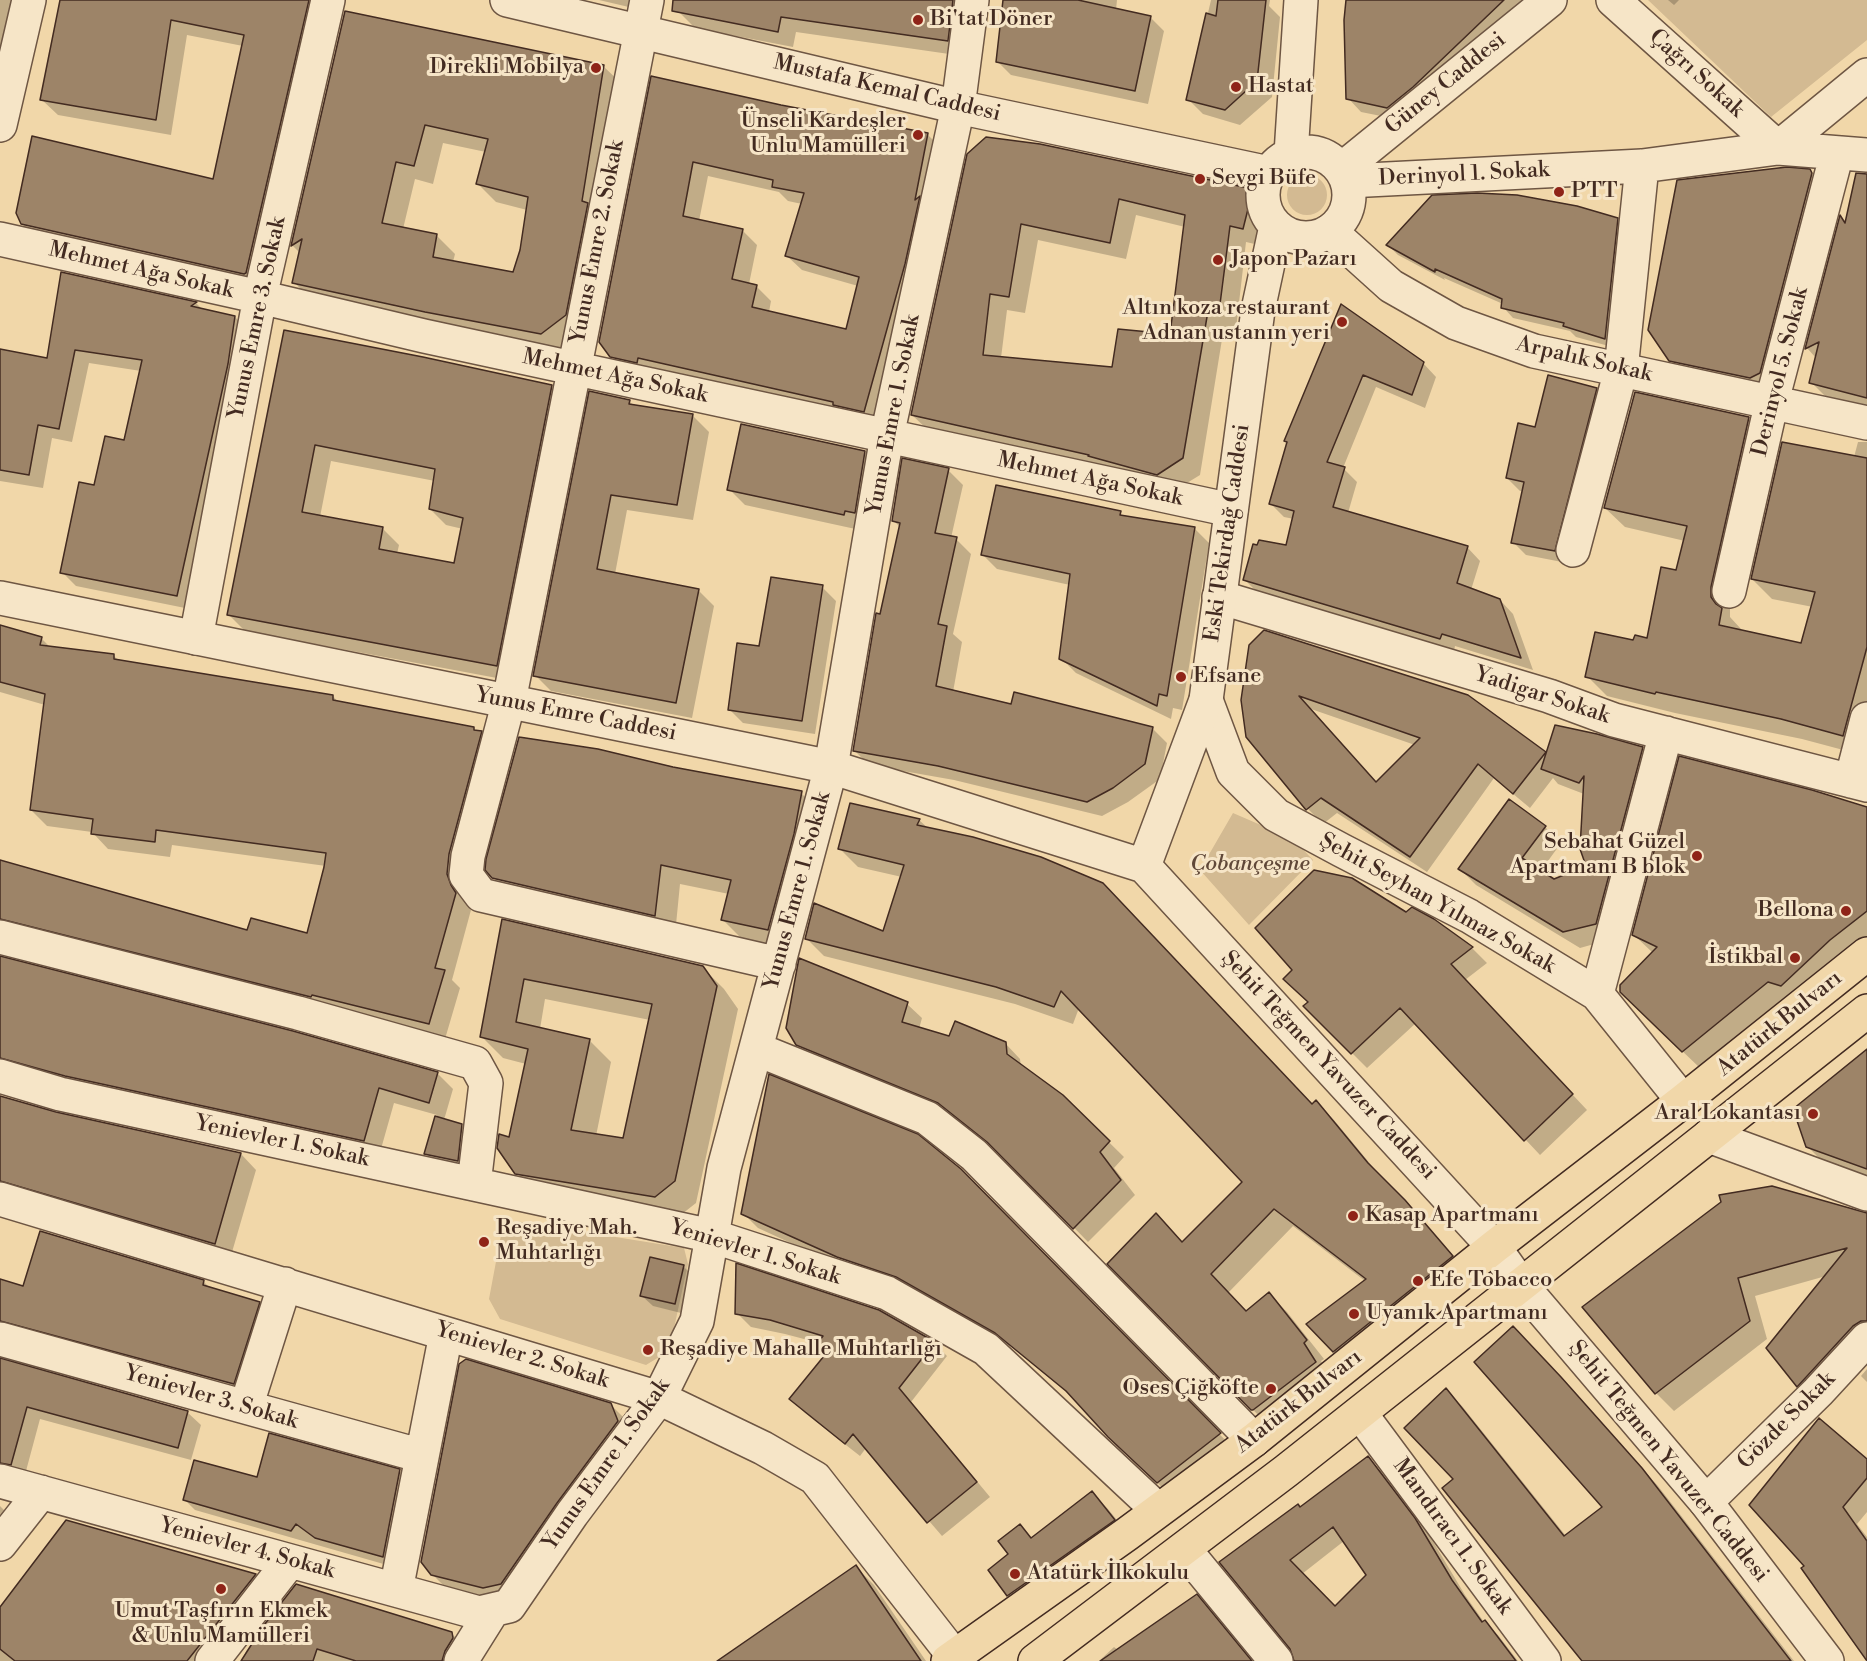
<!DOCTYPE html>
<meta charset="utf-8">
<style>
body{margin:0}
canvas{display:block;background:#f1d7a9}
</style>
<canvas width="1867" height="1661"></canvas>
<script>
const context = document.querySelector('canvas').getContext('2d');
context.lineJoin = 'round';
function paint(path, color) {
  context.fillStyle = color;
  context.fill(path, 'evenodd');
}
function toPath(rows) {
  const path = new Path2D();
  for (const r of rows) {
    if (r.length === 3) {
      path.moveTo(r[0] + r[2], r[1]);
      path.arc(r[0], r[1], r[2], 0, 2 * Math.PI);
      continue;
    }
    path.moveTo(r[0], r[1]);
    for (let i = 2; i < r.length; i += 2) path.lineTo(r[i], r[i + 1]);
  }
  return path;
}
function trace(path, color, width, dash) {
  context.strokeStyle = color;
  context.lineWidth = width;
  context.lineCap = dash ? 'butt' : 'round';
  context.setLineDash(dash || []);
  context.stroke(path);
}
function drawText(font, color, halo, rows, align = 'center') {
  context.font = font + ' "Libre Bodoni",serif';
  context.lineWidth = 6;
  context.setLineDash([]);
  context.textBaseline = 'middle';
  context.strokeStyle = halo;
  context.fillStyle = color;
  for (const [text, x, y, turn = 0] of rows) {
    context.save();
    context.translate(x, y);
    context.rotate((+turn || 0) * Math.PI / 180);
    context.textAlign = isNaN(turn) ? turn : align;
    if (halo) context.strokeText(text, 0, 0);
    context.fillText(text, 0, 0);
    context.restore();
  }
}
paint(toPath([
 [1648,0,1867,0,1867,40,1771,117],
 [1307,195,20],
 [1233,813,1293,839,1313,860,1249,925,1200,870],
 [516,1221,684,1248,688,1264,669,1351,646,1365,500,1319,489,1299,501,1235]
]), '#d3ba92');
paint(toPath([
 [0,0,25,0,0,119],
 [61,0,317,0,262,288,38,240,22,224,214,181,243,46,187,35,171,135,58,115,42,100],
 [599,0,635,0,633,8],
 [681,0,978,0,963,56,796,32,793,47,695,28,679,12],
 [1005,0,1117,0,1116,10,1150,17,1164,31,1148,104,1011,75,997,61],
 [1211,0,1270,0,1269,6,1280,17,1272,97,1240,125,1203,114,1188,99],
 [1348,0,1530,0,1401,120,1361,112,1348,98],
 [1668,0,1679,0,1674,5],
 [346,12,603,66,622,84,584,334,560,352,312,301,294,282,300,253,293,246],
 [443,143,486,152,478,184,496,202,527,210,521,251,514,274,453,262,455,254,436,235,403,229,415,179,433,184],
 [652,78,781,106,927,134,942,149,878,426,626,371,611,356],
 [708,176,779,192,788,201,802,204,787,256,802,270,858,286,847,331,769,312,771,301,756,286,749,284,757,245,742,230,699,221],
 [986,139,1252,190,1269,207,1259,245,1246,242,1236,329,1224,327,1200,475,1174,491,929,431,912,415],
 [1136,215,1185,227,1171,335,1114,368,1001,358,1007,310,1025,313,1038,240,1126,259],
 [1809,171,1831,193,1781,394,1692,382,1670,360],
 [1867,175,1867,412,1831,402,1811,382,1816,358,1807,348,1841,218,1846,224],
 [1617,219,1628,230,1616,348,1576,337,1570,331,1513,318,1503,307,1503,304,1444,278,1445,280,1398,255,1388,245],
 [63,274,196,303,203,310,235,317,248,331,190,609,76,586,62,572,95,486,125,442,141,371,89,363,72,442,52,438,43,488,0,481,0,350,48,360],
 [1342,306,1423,363,1436,377,1425,408,1376,387,1343,468,1357,482,1348,513,1467,547,1480,561,1471,590,1500,600,1513,614,1533,670,1455,646,1454,651,1258,593,1245,580,1287,547,1294,519,1284,517,1271,504,1288,443,1285,440],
 [285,331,551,386,568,402,513,681,245,631,229,615],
 [331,461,435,481,430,509,446,525,463,529,455,565,397,554,399,545,383,529,320,517],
 [1596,389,1609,402,1567,563,1526,555,1513,542,1523,491,1520,491,1507,478,1536,429],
 [629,401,634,406,692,415,709,432,693,520,627,510,615,574,698,590,714,606,692,718,551,691,535,675],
 [1748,418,1768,438,1730,608,1730,617,1741,629,1741,632,1802,645,1813,607,1772,599,1752,579,1854,457,1858,442,1867,442,1867,738,1862,755,1802,739,1675,713,1607,696,1587,676,1634,642,1648,640,1678,572,1685,541,1625,527,1605,508],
 [865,452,881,468,860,530,745,505,729,489],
 [948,470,963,485,951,538,956,539,971,554,953,634,962,642,953,692,1012,705,1152,728,1167,743,1160,779,1128,802,1102,816,954,780,869,765,854,750,900,527,893,520],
 [1120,513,1125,518,1194,528,1209,543,1182,710,1173,708,1171,719,1076,673,1061,658,1070,585,997,569,982,554],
 [822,587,836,601,815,734,743,723,729,709,760,648],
 [0,627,41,638,51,648,114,656,119,661,333,696,338,702,474,729,481,733,497,749,463,891,466,903,471,910,452,980,460,988,445,1039,0,944,0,861,248,932,308,935,326,866,172,845,170,857,108,849,92,832,47,826,31,810,45,705,0,692],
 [1250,645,1547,755,1642,748,1658,764,1612,939,1580,948,1476,885,1460,869,1509,801,1545,827,1561,843,1540,872,1554,880,1588,867,1584,794,1558,784,1553,778,1530,808,1494,778,1427,872,1337,813,1323,824,1307,808],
 [1311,709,1415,745,1377,783],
 [672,769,801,793,821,813,788,950,743,940,723,920,729,894,680,884,675,935,513,898,493,877],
 [1867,809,1867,942,1700,1068,1639,1010,1653,953,1634,935],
 [919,820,929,829,1316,1111,1316,1103,1334,1120,1386,1183,1423,1221,1470,1275,1352,1370,1308,1324,1365,1281,1293,1226,1228,1293,1247,1313,1269,1294,1287,1312,1324,1359,1321,1361,1333,1380,1270,1427,1109,1264,1183,1243,1245,1182,1079,1008,1073,1024,1015,1004,824,956,806,938,884,933,902,877,858,867,840,849],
 [1406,914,1434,920,1472,948,1487,963,1465,980,1587,1110,1540,1155,1416,1023,1367,1068,1305,1006],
 [503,921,702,967,724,989,738,1009,696,1203,677,1218,538,1195,517,1173,510,1139,526,1064,503,1058,481,1036],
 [545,999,650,1020,624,1140,596,1136,611,1062,590,1041,540,1029],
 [0,958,437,1073,453,1089,444,1120,461,1125,472,1136,468,1171,436,1164,426,1154,437,1115,394,1103,379,1156,0,1064],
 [907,1004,922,1018,919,1029,950,1038,1005,1043,1020,1059,1021,1066,1062,1096,1124,1157,1114,1168,1135,1195,1088,1242,1003,1155,955,1118,813,1059,798,1044],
 [1867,1051,1867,1180,1827,1166,1807,1146],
 [0,1097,56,1114,241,1154,256,1170,230,1259,0,1194],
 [960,1170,1234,1449,1172,1497,1125,1452,1078,1402,1012,1347,912,1291,854,1272,758,1228,743,1213],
 [1867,1215,1867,1348,1815,1403,1798,1386,1826,1276,1755,1296,1767,1339,1674,1411,1656,1393,1585,1308],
 [684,1267,694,1277,685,1314,653,1306,642,1296],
 [0,1280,24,1287,204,1282,211,1289,259,1303,275,1319,249,1399,0,1329],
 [737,1313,934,1343,947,1356,911,1402,990,1497,942,1536,866,1448,860,1456,805,1413,791,1399,824,1358,815,1349,819,1343,785,1334,751,1327],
 [1529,1344,1577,1395,1658,1486,1794,1661,1584,1661,1455,1479,1446,1391,1462,1406,1566,1536,1604,1507],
 [0,1365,187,1412,201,1425,191,1460,40,1419,26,1471,22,1470,20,1476,0,1481],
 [1867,1369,1867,1382,1861,1376],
 [611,1405,632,1426,505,1609,454,1596,432,1574],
 [270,1435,400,1471,410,1481,394,1567,195,1510,185,1500,258,1478],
 [1368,1458,1381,1471,1428,1533,1465,1595,1484,1622,1498,1635,1518,1661,1296,1661,1292,1649,1221,1562,1301,1509],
 [1344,1541,1368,1576,1335,1608,1302,1574],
 [1867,1461,1867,1512,1857,1524,1867,1537,1867,1659,1803,1568],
 [1092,1493,1108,1509,1130,1536,1024,1611,1008,1595,1010,1555,1020,1526,1032,1539],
 [0,1506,7,1513,0,1533],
 [67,1522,255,1575,273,1593,219,1661,0,1661,0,1610],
 [856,1567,874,1585,926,1661,727,1661],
 [296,1586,452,1634,470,1652,469,1661,242,1661,246,1651],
 [1197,1596,1252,1661,1099,1661,1114,1647,1118,1650]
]), '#0003');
const building = toPath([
 [60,0,309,0,246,273,244,274,21,224,16,213,32,136,213,179,244,35,171,20,156,120,40,100,60,0],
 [673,0,953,0,948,41,781,17,778,32,672,11,673,0],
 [1003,0,1078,0,1151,16,1135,91,996,62,1003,0],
 [1218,0,1266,0,1257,81,1225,110,1186,100,1206,13,1216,16,1218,0],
 [1346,0,1504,0,1413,87,1387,108,1346,99,1344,20,1346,0],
 [345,11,604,65,582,201,588,203,566,315,541,334,425,312,292,283,302,239,291,246,345,11],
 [425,125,488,139,476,184,528,197,520,250,513,272,433,257,437,234,382,223,396,162,414,166,425,125],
 [651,76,781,105,928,133,915,200,920,196,905,264,864,412,833,405,833,402,638,358,637,363,610,357,599,342,651,76],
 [693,162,773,180,772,187,804,193,785,256,859,277,846,329,752,307,757,285,732,279,743,229,683,216,693,162],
 [986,137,1040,144,1253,189,1243,229,1230,226,1219,312,1208,311,1183,458,1157,475,1088,456,1089,455,911,415,967,154,986,137],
 [1119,199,1185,215,1170,334,1118,329,1112,367,983,355,990,294,1009,297,1021,224,1110,243,1119,199],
 [1787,167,1810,169,1812,173,1760,373,1750,378,1669,361,1648,330,1677,180,1787,167],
 [1856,173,1867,174,1867,398,1809,383,1819,342,1805,349,1840,215,1845,223,1856,173],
 [1477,193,1517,195,1577,206,1618,218,1605,339,1563,326,1564,323,1501,308,1502,299,1435,269,1435,272,1386,245,1432,195,1477,193],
 [61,272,197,302,191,306,235,316,228,364,177,596,60,573,79,482,94,485,105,436,124,440,142,360,75,350,59,429,38,425,29,475,0,470,0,349,47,358,61,272],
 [1341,304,1424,362,1412,395,1363,375,1327,462,1345,467,1333,507,1468,546,1457,583,1500,599,1521,658,1442,634,1440,639,1243,580,1253,544,1257,545,1259,540,1286,545,1294,511,1269,504,1287,442,1284,441,1341,304],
 [284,330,423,357,552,385,497,666,227,615,284,330],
 [315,445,435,469,429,509,463,518,454,563,379,549,383,527,302,512,315,445],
 [1548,375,1597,388,1555,551,1511,543,1524,482,1506,478,1518,423,1535,427,1548,375],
 [589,391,630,400,629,404,693,414,677,505,611,495,597,569,699,589,676,703,533,676,589,391],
 [1635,392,1749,417,1711,587,1711,597,1716,604,1722,608,1719,625,1801,643,1815,592,1751,579,1782,442,1867,458,1867,647,1843,736,1781,719,1656,692,1655,694,1585,677,1595,632,1633,640,1635,635,1647,638,1661,567,1676,570,1687,526,1604,508,1635,392],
 [741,424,865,451,855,513,845,511,844,515,727,490,741,424],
 [902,458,949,468,935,533,957,537,938,624,947,626,936,686,1011,704,1014,692,1153,727,1145,764,1113,788,1087,802,938,766,853,751,876,613,880,614,900,523,892,521,902,458],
 [996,485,1121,511,1120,515,1195,527,1167,696,1159,694,1157,706,1059,659,1070,574,981,555,996,485],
 [771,577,823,585,802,721,728,710,737,643,759,646,771,577],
 [0,625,42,637,40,645,114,654,114,659,333,695,333,700,474,727,474,730,482,731,449,854,447,874,451,885,456,893,435,968,445,970,429,1024,312,995,311,997,0,919,0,860,247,930,251,918,307,933,324,867,326,853,156,830,155,842,91,834,93,819,30,810,45,694,0,682,0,625],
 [1264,630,1468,695,1546,752,1513,794,1478,764,1410,857,1321,798,1306,810,1246,737,1241,700,1249,645,1264,630],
 [1299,696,1420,738,1376,782,1299,696],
 [1555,725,1597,734,1643,747,1596,924,1563,932,1458,869,1509,799,1546,826,1522,858,1554,879,1586,866,1580,849,1584,776,1579,783,1541,769,1555,725],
 [519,737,598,749,673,767,802,791,794,834,768,930,721,920,731,880,661,865,655,916,492,878,485,870,486,859,519,737],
 [1679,756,1812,790,1867,807,1867,911,1830,940,1781,986,1768,982,1682,1052,1620,992,1620,985,1657,947,1632,935,1679,756],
 [850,803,920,819,917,825,973,837,1041,857,1103,883,1312,1104,1316,1100,1368,1163,1405,1200,1453,1256,1333,1352,1306,1324,1366,1279,1274,1209,1211,1274,1246,1311,1269,1292,1307,1340,1304,1343,1316,1362,1253,1410,1251,1410,1107,1264,1156,1213,1182,1242,1242,1182,1061,991,1054,1007,996,987,805,939,814,903,883,931,904,865,838,849,850,803],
 [1314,870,1352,878,1406,912,1412,907,1434,919,1473,947,1451,964,1573,1094,1524,1141,1400,1008,1351,1054,1303,1006,1308,1002,1283,979,1292,970,1255,928,1314,870],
 [502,919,703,966,717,986,675,1181,655,1197,515,1174,497,1148,499,1134,509,1137,528,1049,480,1037,502,919],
 [524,979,652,1004,623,1138,571,1130,590,1039,516,1022,524,979],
 [0,956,293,1031,438,1072,429,1103,379,1088,364,1141,65,1076,0,1058,0,956],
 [799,958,908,1002,902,1022,949,1036,955,1021,1006,1042,1007,1054,1063,1095,1110,1141,1100,1152,1121,1180,1073,1229,987,1142,938,1103,796,1045,786,1028,799,958],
 [1867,1049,1867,1169,1806,1147,1793,1109,1867,1049],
 [769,1074,918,1134,961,1169,1221,1433,1157,1483,1108,1437,1066,1391,995,1333,896,1277,837,1257,741,1214,769,1074],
 [0,1096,56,1112,241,1153,215,1244,0,1181,0,1096],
 [435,1116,462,1124,458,1161,424,1154,435,1116],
 [1772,1186,1867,1213,1867,1321,1861,1321,1853,1326,1797,1387,1766,1348,1847,1248,1738,1278,1750,1321,1655,1394,1582,1307,1721,1202,1719,1195,1772,1186],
 [40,1231,204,1280,203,1285,260,1302,234,1384,0,1321,0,1279,23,1286,40,1231],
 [650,1257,684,1265,675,1304,640,1296,650,1257],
 [736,1263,879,1310,935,1342,899,1388,977,1482,927,1523,853,1434,845,1444,789,1399,824,1356,813,1349,823,1336,770,1320,735,1314,736,1263],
 [1513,1326,1561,1377,1642,1468,1791,1661,1582,1661,1442,1488,1453,1479,1404,1428,1446,1388,1564,1536,1602,1507,1474,1362,1513,1326],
 [0,1358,188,1411,178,1448,27,1407,11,1465,0,1463,0,1358],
 [466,1359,611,1403,618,1421,557,1503,501,1584,483,1588,431,1575,421,1562,459,1364,466,1359],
 [1819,1418,1867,1459,1867,1478,1843,1507,1867,1541,1867,1661,1801,1568,1804,1566,1749,1505,1819,1418],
 [269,1433,400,1469,383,1557,315,1538,296,1524,291,1531,183,1500,194,1460,257,1477,269,1433],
 [1368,1456,1415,1518,1452,1580,1482,1622,1485,1620,1516,1661,1294,1661,1290,1649,1219,1562,1298,1504,1300,1507,1368,1456],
 [1333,1527,1366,1575,1335,1606,1290,1560,1333,1527],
 [1092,1491,1115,1520,1007,1596,988,1570,1008,1554,998,1541,1020,1524,1031,1538,1092,1491],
 [66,1520,256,1574,187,1661,15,1661,0,1649,0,1607,66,1520],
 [856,1565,921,1661,717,1661,856,1565],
 [296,1584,452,1632,453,1638,445,1651,442,1661,356,1661,317,1649,313,1661,241,1661,264,1625,296,1584],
 [1197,1594,1252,1661,1100,1661,1197,1594]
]);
paint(building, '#9d8468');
trace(building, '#432b21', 1.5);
const minor = toPath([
 [647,0,509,701,468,856,466,875,481,895,779,964],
 [1613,0,1778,148],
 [0,125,29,0],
 [1778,148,1867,75],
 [1348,181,1642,166,1778,148,1867,155],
 [1330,231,1391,286,1456,323,1534,351,1867,423],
 [0,239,260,297,424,336,1231,510],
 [1573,550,1621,370,1642,166],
 [1729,591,1772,401,1837,153],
 [1219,597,1549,696,1614,720,1867,785],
 [196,638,260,297,328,0],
 [1206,700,1233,772,1276,815,1341,850,1469,916,1597,994,1683,1101],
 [1851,781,1867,719],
 [0,937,298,1013,475,1063,486,1083,474,1184],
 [1597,994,1666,733],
 [756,1049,927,1118,974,1155,1254,1440],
 [0,1076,60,1094,712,1236,887,1293,986,1349,1158,1510],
 [1709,1136,1867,1194],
 [0,1199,659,1398,763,1448,815,1478,954,1656],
 [0,1339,422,1456],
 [246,1407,285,1284],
 [1360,1413,1544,1661],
 [0,1481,479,1613,509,1606,572,1514,659,1398,697,1321,724,1168,831,767,887,436,958,107,972,0],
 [1706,1502,1818,1392,1867,1339],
 [0,1544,41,1492],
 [1184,1549,1276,1661],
 [396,1590,446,1334],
 [212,1661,290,1561],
 [461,1661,493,1610]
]);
const tertiary = toPath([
 [507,0,958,107,1269,173],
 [1306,195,43],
 [1291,154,1301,0],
 [1342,169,1550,0],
 [0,598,831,767,1144,866,1494,1247,1521,1285,1706,1502,1827,1661],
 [1144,866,1206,700,1258,310,1276,226]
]);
const primary = toPath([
 [948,1661,1127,1534,1254,1440,1494,1247,1683,1101,1867,954],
 [1035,1661,1286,1471,1867,1011]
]);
trace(minor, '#6e5643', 36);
trace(tertiary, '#6e5643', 36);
trace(primary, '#432b21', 36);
trace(minor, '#f6e5c7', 33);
trace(tertiary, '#f6e5c7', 33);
trace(primary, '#f1d7a9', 33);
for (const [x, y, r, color] of [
 [918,20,6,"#8f2418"],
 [596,68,6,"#8f2418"],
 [1236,87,6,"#8f2418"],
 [918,135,6,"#8f2418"],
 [1200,179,6,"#8f2418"],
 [1559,192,6,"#8f2418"],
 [1218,260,6,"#8f2418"],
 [1342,322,6,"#8f2418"],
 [1181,677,6,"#8f2418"],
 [1697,856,6,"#8f2418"],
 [1846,911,6,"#8f2418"],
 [1795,958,6,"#8f2418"],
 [1813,1114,6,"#8f2418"],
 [1353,1216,6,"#8f2418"],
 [484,1242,6,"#8f2418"],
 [1418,1281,6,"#8f2418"],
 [1354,1314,6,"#8f2418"],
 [648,1350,6,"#8f2418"],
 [1271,1389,6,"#8f2418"],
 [1015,1574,6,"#8f2418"],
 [221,1589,6,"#8f2418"]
]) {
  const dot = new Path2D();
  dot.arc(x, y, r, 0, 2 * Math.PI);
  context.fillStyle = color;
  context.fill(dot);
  trace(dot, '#f6e5c7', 2);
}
drawText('22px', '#432b21', '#f6e5c7', [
 ["Bi'tat Döner",930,20],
 ["Direkli Mobilya",584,68,"right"],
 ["Hastat",1248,87],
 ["Ünseli Kardeşler",906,122,"right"],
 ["Unlu Mamülleri",906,147,"right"],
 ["Sevgi Büfe",1212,179],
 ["PTT",1571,192],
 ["Japon Pazarı",1230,260],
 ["Altın koza restaurant",1330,309,"right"],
 ["Adnan ustanın yeri",1330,334,"right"],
 ["Efsane",1193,677],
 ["Sebahat Güzel",1685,843,"right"],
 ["Apartmanı B blok",1685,868,"right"],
 ["Bellona",1834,911,"right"],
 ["İstikbal",1783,958,"right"],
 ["Aral Lokantası",1801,1114,"right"],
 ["Kasap Apartmanı",1365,1216],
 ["Reşadiye Mah.",496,1229],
 ["Muhtarlığı",496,1254],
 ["Efe Tobacco",1430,1281],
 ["Uyanık Apartmanı",1366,1314],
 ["Reşadiye Mahalle Muhtarlığı",660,1350],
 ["Oses Çiğköfte",1259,1389,"right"],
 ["Atatürk İlkokulu",1027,1574],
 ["Umut Taşfırın Ekmek",221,1612,"center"],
 ["& Unlu Mamülleri",221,1637,"center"]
], 'left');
drawText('22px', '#432b21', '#f6e5c7', [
 ["Çağrı Sokak",1696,74,42],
 ["Güney Caddesi",1446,84,-39],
 ["Mustafa Kemal Caddesi",887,89,13],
 ["Derinyol 1. Sokak",1464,175,-3],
 ["Yunus Emre 2. Sokak",598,242,-79],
 ["Mehmet Ağa Sokak",141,271,13],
 ["Yunus Emre 3. Sokak",258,318,-78],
 ["Arpalık Sokak",1584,360,13],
 ["Derinyol 5. Sokak",1781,372,-76],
 ["Mehmet Ağa Sokak",615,377,12],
 ["Yunus Emre 1. Sokak",894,415,-79],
 ["Mehmet Ağa Sokak",1090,480,12],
 ["Eski Tekirdağ Caddesi",1228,533,-82],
 ["Yadigar Sokak",1542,696,18],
 ["Yunus Emre Caddesi",576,715,11],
 ["Yunus Emre 1. Sokak",798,891,-75],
 ["Şehit Seyhan Yılmaz Sokak",1437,904,29],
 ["Atatürk Bulvarı",1780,1024,-39],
 ["Şehit Teğmen Yavuzer Caddesi",1328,1066,47],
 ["Yenievler 1. Sokak",282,1142,12],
 ["Yenievler 1. Sokak",755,1253,17],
 ["Yenievler 2. Sokak",522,1356,17],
 ["Yenievler 3. Sokak",211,1398,16],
 ["Atatürk Bulvarı",1299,1402,-38],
 ["Gözde Sokak",1787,1421,-45],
 ["Şehit Teğmen Yavuzer Caddesi",1668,1462,51],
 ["Yunus Emre 1. Sokak",607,1465,-55],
 ["Mandıracı 1. Sokak",1452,1537,54],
 ["Yenievler 4. Sokak",247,1549,15]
]);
drawText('italic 22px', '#604838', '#f6e5c7', [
 ["Çobançeşme",1250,865]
]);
</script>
